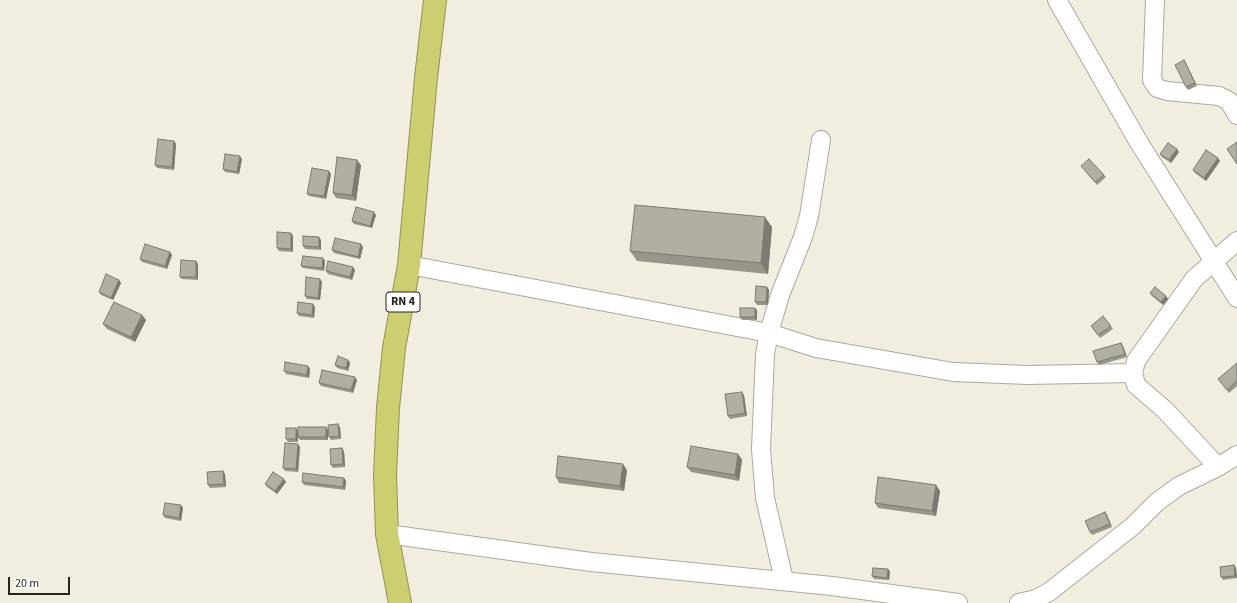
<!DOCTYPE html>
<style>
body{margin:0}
#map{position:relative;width:1237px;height:603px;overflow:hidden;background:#f1eee0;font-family:"Source Sans 3",sans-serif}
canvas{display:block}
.scale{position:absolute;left:8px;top:577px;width:62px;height:18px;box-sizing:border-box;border:2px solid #262520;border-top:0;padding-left:5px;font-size:12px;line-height:14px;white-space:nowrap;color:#262520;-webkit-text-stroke:3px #fff;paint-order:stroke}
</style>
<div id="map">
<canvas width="1237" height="603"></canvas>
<div class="scale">20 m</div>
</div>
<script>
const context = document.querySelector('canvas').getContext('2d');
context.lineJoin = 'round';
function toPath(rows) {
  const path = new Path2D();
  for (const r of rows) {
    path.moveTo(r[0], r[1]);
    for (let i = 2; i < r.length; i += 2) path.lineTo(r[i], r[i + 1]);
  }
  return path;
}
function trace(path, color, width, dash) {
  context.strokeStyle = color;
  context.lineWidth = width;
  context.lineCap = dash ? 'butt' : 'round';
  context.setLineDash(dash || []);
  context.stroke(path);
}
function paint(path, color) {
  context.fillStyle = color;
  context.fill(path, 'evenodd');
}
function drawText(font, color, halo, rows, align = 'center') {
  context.font = font + ' "Source Sans 3",sans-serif';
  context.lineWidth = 3;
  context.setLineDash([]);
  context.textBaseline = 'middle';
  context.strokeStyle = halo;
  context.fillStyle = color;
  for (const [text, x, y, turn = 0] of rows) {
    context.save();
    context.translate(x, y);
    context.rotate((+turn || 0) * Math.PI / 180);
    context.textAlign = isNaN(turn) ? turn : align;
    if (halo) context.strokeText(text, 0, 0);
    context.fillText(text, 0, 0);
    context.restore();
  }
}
const street = toPath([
 [1057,0,1138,141,1237,298],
 [1155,0,1152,80,1157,88,1167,91,1219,96,1229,101,1237,115],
 [409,265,769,333,816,348,953,372,1028,375,1133,373],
 [1218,467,1165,410,1136,385,1133,373,1136,361,1194,279,1237,241],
 [387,534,591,562,832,586,958,603],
 [784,580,765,498,761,449,765,354,769,333,780,295,803,237,809,216,821,140],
 [1019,603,1036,599,1049,592,1133,526,1157,502,1179,486,1218,467,1237,455]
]);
const highway = toPath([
 [400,603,387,534,385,475,388,408,394,348,409,265,426,78,435,0]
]);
trace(street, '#aca99c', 20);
trace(highway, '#939353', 24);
trace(street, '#fff', 18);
trace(highway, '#cdce6f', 22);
paint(toPath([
 [1184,60,1197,86,1188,90,1186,87],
 [174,141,176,144,174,170,157,168,155,165],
 [1179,152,1171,163,1162,157,1160,154],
 [1218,158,1220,161,1206,181,1195,173,1193,170],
 [242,159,239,174,225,172,223,169],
 [361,165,356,201,336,198,333,193],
 [1081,166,1104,175,1106,177,1097,185],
 [331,174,326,199,309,196,307,194],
 [376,215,372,228,354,224,352,221],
 [772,227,768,274,637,261,630,251],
 [293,236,293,252,279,251,277,248],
 [321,240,321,250,305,249,303,246],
 [363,247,360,259,334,253,332,250],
 [170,252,172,255,167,269,142,262,140,259],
 [323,258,325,261,324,271,303,268,301,266],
 [198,264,198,280,182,279,180,277],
 [355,270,352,280,328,274,326,271],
 [119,280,121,283,113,300,101,295,99,292],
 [322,282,320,300,307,299,305,296],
 [767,287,769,290,768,305,757,305,755,302],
 [1150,293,1166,296,1168,299,1163,305,1152,296],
 [315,307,314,318,299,316,297,313],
 [757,310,757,320,742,320,740,317],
 [142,315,146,320,135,342,107,329,103,324],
 [1103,316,1113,329,1100,338,1091,326],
 [1121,343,1123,346,1127,357,1099,365,1097,362],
 [348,360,350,363,348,371,337,368,335,365],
 [1237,363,1237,386,1229,393,1218,379],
 [308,366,310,369,309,378,286,374,284,371],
 [357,380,353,393,321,386,319,383],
 [744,395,747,416,730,419,728,416],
 [326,427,328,430,328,440,300,440,298,437],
 [340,427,341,439,331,440,329,437],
 [296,428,298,431,298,442,288,442,286,439],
 [298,444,300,447,298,472,285,471,283,468],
 [344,451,345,467,333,468,331,465],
 [738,454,742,460,739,481,691,472,687,467],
 [627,470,624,491,559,483,556,477],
 [223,471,225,474,226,487,210,488,208,485],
 [344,478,346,481,345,490,304,485,302,482],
 [284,479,286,482,277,494,267,487,265,484],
 [936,485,940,491,936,516,878,508,875,503],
 [181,505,183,508,181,521,165,518,163,515],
 [1105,512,1107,515,1112,527,1092,535,1090,532],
 [1234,565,1236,568,1237,578,1223,580,1221,577],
 [888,569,890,572,889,580,874,579,872,576]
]), '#98968b');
paint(toPath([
 [1184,60,1186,63,1197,86,1195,83],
 [174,141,176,144,174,170,172,167],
 [1177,149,1179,152,1171,163,1169,160],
 [240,156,242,159,239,174,237,172],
 [1218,158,1220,161,1206,181,1204,178],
 [357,160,361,165,356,201,352,195],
 [329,171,331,174,326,199,324,196],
 [374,212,376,215,372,228,370,226],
 [765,217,772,227,768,274,761,263],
 [291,233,293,236,293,252,291,249],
 [319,237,321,240,321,250,319,247],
 [361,244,363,247,360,259,358,257],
 [170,252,172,255,167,269,165,266],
 [323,258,325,261,324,271,322,268],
 [196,261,198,264,198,280,196,277],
 [353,267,355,270,352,280,350,277],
 [320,279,322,282,320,300,318,298],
 [119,280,121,283,113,300,111,298],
 [767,287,769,290,768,305,766,302],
 [1166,296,1168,299,1163,305,1161,302],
 [313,304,315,307,314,318,312,315],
 [755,308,757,310,757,320,755,317],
 [142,315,146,320,135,342,131,337],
 [1121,343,1123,346,1127,357,1125,354],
 [348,360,350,363,348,371,346,368],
 [308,366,310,369,309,378,307,375],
 [355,377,357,380,353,393,351,390],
 [742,392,744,395,747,416,745,413],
 [338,424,340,427,341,439,339,436],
 [326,427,328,430,328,440,326,437],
 [296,428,298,431,298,442,296,439],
 [298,444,300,447,298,472,296,469],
 [342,448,344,451,345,467,343,464],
 [738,454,742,460,739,481,735,475],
 [623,464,627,470,624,491,620,486],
 [223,471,225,474,226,487,224,484],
 [344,478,346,481,345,490,343,487],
 [284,479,286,482,277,494,275,491],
 [936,485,940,491,936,516,932,511],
 [181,505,183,508,181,521,179,518],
 [1105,512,1107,515,1112,527,1110,524],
 [1234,565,1236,568,1237,578,1235,576],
 [888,569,890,572,889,580,887,578]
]), '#7c7a71');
const building = toPath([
 [1184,60,1195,83,1186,87,1175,65,1184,60],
 [158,139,174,141,172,167,155,165,158,139],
 [1237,142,1237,164,1227,149,1237,142],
 [1168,143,1177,149,1169,160,1160,154,1168,143],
 [1206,150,1218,158,1204,178,1193,170,1206,150],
 [225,154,240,156,237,172,223,169,225,154],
 [337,157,357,160,352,195,333,193,337,157],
 [1089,159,1104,175,1095,182,1081,166,1089,159],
 [312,168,329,171,324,196,307,194,312,168],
 [635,205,765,217,761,263,630,251,635,205],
 [356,207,374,212,370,226,352,221,356,207],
 [277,232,291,233,291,249,277,248,277,232],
 [303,236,319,237,319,247,303,246,303,236],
 [335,238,361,244,358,257,332,250,335,238],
 [145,244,170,252,165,266,140,259,145,244],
 [303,256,323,258,322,268,301,266,303,256],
 [181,260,196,261,196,277,180,277,181,260],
 [328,261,353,267,350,277,326,271,328,261],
 [106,274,119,280,111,298,99,292,106,274],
 [306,277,320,279,318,298,305,296,306,277],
 [756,286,767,287,766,302,755,302,756,286],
 [1155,287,1166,296,1161,302,1150,293,1155,287],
 [114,302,142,315,131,337,103,324,114,302],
 [298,302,313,304,312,315,297,313,298,302],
 [740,308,755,308,755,317,740,317,740,308],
 [1103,316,1111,326,1098,335,1091,326,1103,316],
 [1121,343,1125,354,1097,362,1093,351,1121,343],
 [338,356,348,360,346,368,335,365,338,356],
 [285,362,308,366,307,375,284,371,285,362],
 [1237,363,1237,381,1227,390,1218,379,1237,363],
 [322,370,355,377,351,390,319,383,322,370],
 [742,392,745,413,728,416,725,394,742,392],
 [338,424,339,436,329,437,328,425,338,424],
 [298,427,326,427,326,437,298,437,298,427],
 [286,428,296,428,296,439,286,439,286,428],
 [285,443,298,444,296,469,283,468,285,443],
 [691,446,738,454,735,475,687,467,691,446],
 [342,448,343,464,331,465,330,449,342,448],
 [558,456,623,464,620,486,556,477,558,456],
 [223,471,224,484,208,485,207,472,223,471],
 [273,472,284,479,275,491,265,484,273,472],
 [303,473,344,478,343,487,302,482,303,473],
 [878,477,936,485,932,511,875,503,878,477],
 [165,503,181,505,179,518,163,515,165,503],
 [1105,512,1110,524,1090,532,1085,521,1105,512],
 [1234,565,1235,576,1221,577,1220,567,1234,565],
 [873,568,888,569,887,578,872,576,873,568]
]);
paint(building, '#b1afa2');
trace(building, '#7c7a71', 1);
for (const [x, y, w] of [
 [403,302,34]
]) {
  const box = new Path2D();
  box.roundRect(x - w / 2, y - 10, w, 20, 3);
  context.fillStyle = '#fff';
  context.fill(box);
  trace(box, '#262520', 1);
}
drawText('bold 12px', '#262520', null, [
 ["RN 4",403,302]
]);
</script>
